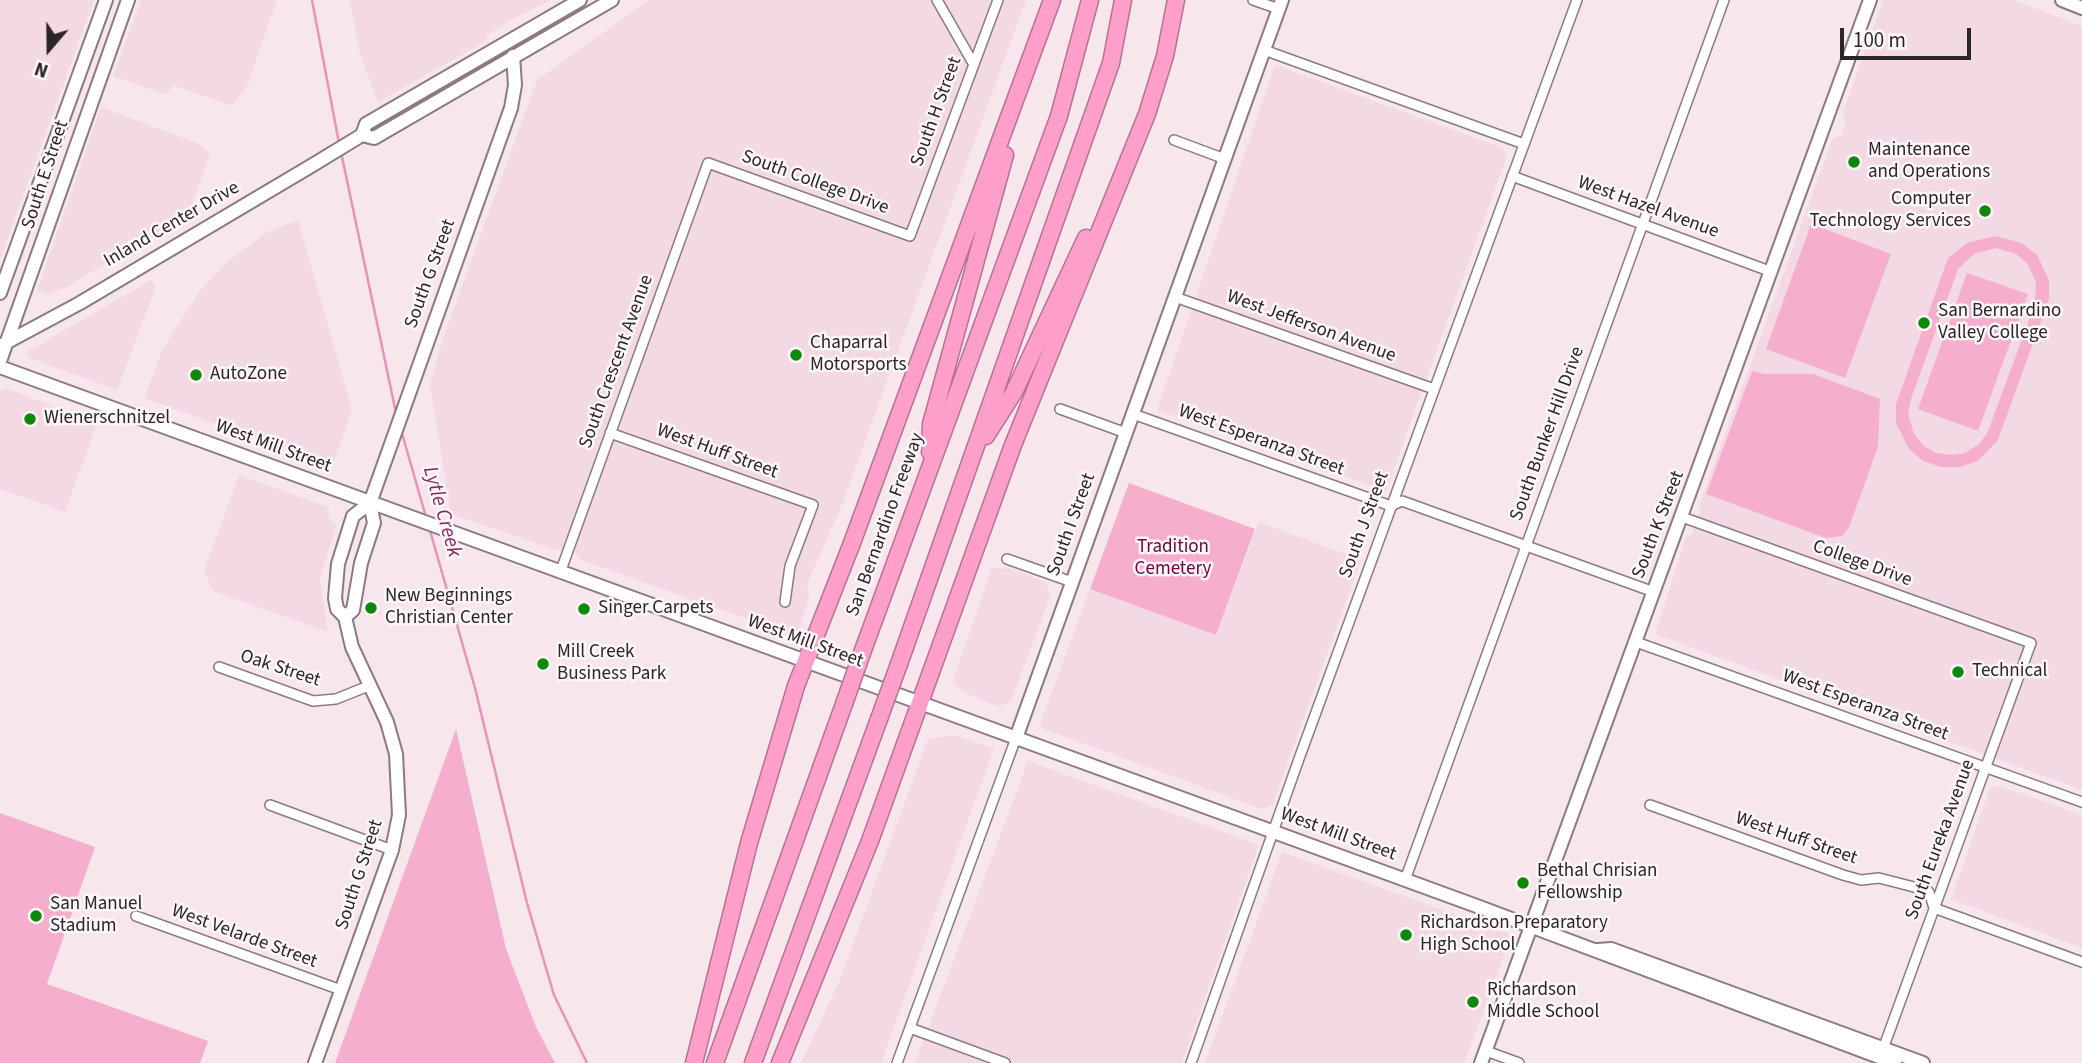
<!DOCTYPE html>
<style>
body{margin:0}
#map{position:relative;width:2082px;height:1063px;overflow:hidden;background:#f8e6ed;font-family:"Source Sans 3",sans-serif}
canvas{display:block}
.north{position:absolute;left:14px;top:14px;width:70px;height:70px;-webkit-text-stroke:5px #fef7f9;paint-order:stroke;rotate:200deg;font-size:19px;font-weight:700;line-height:28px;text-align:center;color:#2c2528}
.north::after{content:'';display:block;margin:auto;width:24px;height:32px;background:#2c2528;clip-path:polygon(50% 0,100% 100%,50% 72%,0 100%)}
.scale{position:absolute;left:1840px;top:28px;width:131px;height:32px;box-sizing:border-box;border:4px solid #2c2528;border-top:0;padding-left:9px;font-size:21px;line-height:24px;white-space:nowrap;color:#2c2528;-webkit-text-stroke:5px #fef7f9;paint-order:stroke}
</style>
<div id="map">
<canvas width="2082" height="1063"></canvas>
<div class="north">N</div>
<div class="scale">100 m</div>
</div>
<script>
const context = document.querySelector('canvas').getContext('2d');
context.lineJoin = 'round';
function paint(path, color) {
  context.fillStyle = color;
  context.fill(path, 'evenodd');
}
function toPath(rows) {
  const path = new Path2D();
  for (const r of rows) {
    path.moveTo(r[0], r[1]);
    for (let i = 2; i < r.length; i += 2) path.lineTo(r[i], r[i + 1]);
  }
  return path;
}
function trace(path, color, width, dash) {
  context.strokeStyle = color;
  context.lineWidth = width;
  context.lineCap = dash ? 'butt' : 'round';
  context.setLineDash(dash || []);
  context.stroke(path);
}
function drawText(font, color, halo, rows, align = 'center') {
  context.font = font + ' "Source Sans 3",sans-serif';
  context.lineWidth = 5;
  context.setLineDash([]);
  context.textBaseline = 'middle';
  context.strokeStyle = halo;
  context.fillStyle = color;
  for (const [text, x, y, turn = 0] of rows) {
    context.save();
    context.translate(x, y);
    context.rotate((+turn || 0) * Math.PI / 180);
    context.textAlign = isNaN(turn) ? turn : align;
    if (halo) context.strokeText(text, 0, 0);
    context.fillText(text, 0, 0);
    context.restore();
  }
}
paint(toPath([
 [0,0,94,0,0,260],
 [141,0,277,0,247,86,232,106,173,85,166,95,113,76],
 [350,0,551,0,511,20,487,35,486,41,378,102,360,55],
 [649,0,1026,0,843,502,807,584,809,598,799,629,789,634,581,560,575,553,552,549,451,514,430,385,443,338,537,80],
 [1883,0,2013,0,2082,26,2082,790,1655,634,1686,537,1692,534,1701,510,1699,505,1832,140,1841,135,1846,121,1843,112],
 [1275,65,1503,148,1507,156,1386,491,1157,410],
 [101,107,199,144,210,154,189,213,67,287,49,294,37,290],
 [298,220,352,410,332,466,144,398,163,348,200,291,225,264,267,232],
 [151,280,156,287,117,390,29,358,27,352],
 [6,388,97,423,65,512,0,489,0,391],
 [239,475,328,507,329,519,337,524,320,577,328,632,213,591,204,571],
 [1259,522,1361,560,1273,804,1262,809,1044,729,1040,724,1090,589,1216,635],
 [992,568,1011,569,1045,582,1051,594,1011,701,999,707,972,696,952,683],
 [955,735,994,748,881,1063,801,1063,839,982,928,739],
 [1028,761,1257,844,1256,853,1182,1063,915,1063],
 [1998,785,2082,815,2082,948,1951,899,1990,788],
 [1282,852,1509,934,1510,939,1464,1063,1205,1063]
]), '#f3d9e3');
paint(toPath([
 [1811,224,1891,254,1845,378,1766,349],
 [1995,236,2022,243,2037,255,2049,280,2049,299,1998,440,1978,461,1960,467,1941,467,1923,461,1909,449,1896,423,1896,404,1948,258,1967,243],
 [1995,248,2016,254,2027,263,2036,282,2035,304,1987,434,1978,445,1965,453,1951,455,1936,453,1924,446,1914,434,1908,414,1911,399,1958,269,1974,254],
 [1967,273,2028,294,1978,431,1918,409],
 [1752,371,1764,374,1813,374,1880,399,1878,447,1849,527,1842,536,1826,538,1706,494],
 [1129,483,1255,529,1216,635,1090,589],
 [456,729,506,949,536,1027,555,1063,335,1063],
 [0,813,95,847,47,984,208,1041,200,1063,0,1063]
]), '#f5afcc');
trace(toPath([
 [312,0,339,143],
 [341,152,396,413],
 [401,430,426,517],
 [429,527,475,688,527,903,554,995,587,1063]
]), '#e993b8', 2.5);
const street = toPath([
 [937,0,973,63],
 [1253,0,1279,9],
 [1264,50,1524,144],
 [1174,140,1225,159],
 [1512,176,1772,272],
 [1175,297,1434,389],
 [1060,409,1126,433],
 [1133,414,1391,506,1402,501,1654,592],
 [610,433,813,505,790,566,785,602],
 [1682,517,2031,643,1883,1049],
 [1007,559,1072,582],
 [560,573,708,163,910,236,998,0],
 [1636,642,2082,802],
 [219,667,313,701,336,699,371,685],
 [270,805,392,850],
 [1650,805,1843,875,1861,880,1879,878,1914,887,1929,892,1934,908,2082,962],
 [1405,880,1724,0],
 [136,916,341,990],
 [910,1028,1005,1063],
 [1486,1051,1519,1063],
 [897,1063,1016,738],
 [1191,1063,1300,756,1577,0]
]);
const secondary = toPath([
 [2062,0,2082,8],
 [362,135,374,138,612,0],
 [0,293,106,0],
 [0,346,80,303,311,166,362,135,366,124,580,0],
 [0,361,128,0],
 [0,367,1474,905,1895,1063],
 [345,617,353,610,361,563,374,523,370,503,511,108,515,85,513,56],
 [1016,738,1282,0],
 [1598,950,1611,949,1923,1063],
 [315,1063,392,850,399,815,396,754,387,722,352,647,345,617,337,609,335,598,338,564,353,516,370,503],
 [1481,1063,1870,0]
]);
const highway = toPath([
 [986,436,1014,392,1086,238],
 [930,452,931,424,1005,155],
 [862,653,1059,116,1090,0],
 [899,664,1111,63,1123,0],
 [694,1063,749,843,796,686,852,543,1052,0],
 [715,1063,844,704],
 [753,1063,879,719],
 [780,1063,870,841,1013,445,1147,114,1165,56,1176,0]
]);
trace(street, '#8b7b81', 12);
trace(secondary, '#8b7b81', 16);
trace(highway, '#b47491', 19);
trace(street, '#fff', 9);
trace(secondary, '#fff', 12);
trace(highway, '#fe9fc9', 16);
const highwayBridge = toPath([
 [844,704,862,653],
 [879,719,899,664]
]);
trace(highwayBridge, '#b47491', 19, []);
trace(highwayBridge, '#fe9fc9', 16);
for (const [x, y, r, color] of [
 [1854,162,7,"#0e880a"],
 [1985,211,7,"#0e880a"],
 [1924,323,7,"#0e880a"],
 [796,355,7,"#0e880a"],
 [196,375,7,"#0e880a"],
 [30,419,7,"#0e880a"],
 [371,608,7,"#0e880a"],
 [584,609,7,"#0e880a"],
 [543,664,7,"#0e880a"],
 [1958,672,7,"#0e880a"],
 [1523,883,7,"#0e880a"],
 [36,916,7,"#0e880a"],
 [1406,935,7,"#0e880a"],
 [1473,1002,7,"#0e880a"]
]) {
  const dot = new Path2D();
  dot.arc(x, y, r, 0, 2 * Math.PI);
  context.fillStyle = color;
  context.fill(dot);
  trace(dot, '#fef7f9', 2.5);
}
drawText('19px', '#2c2528', '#fef7f9', [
 ["South H Street",937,112,-70],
 ["South E Street",46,175,-72],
 ["South College Drive",815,183,20],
 ["West Hazel Avenue",1648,208,20],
 ["Inland Center Drive",172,225,-30],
 ["South G Street",431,274,-70],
 ["West Jefferson Avenue",1311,327,20],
 ["South Crescent Avenue",617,362,-70],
 ["South Bunker Hill Drive",1548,434,-70],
 ["West Esperanza Street",1261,441,20],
 ["West Mill Street",273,447,20],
 ["West Huff Street",717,452,20],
 ["San Bernardino Freeway",886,525,-70],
 ["South I Street",1072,525,-70],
 ["South J Street",1365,525,-70],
 ["South K Street",1659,525,-69],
 ["College Drive",1862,564,20],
 ["West Mill Street",805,642,20],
 ["Oak Street",280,669,18],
 ["West Esperanza Street",1865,706,20],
 ["West Mill Street",1338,835,20],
 ["West Huff Street",1796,839,19],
 ["South Eureka Avenue",1941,840,-70],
 ["South G Street",360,875,-72],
 ["West Velarde Street",244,937,20]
]);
drawText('19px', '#2c2528', '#fef7f9', [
 ["Maintenance",1868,151],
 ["and Operations",1868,173],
 ["Computer",1971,200,"right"],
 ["Technology Services",1971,222,"right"],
 ["San Bernardino",1938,312],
 ["Valley College",1938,334],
 ["Chaparral",810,344],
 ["Motorsports",810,366],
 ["AutoZone",210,375],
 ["Wienerschnitzel",44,419],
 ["New Beginnings",385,597],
 ["Christian Center",385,619],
 ["Singer Carpets",598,609],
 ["Mill Creek",557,653],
 ["Business Park",557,675],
 ["Technical",1972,672],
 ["Bethal Chrisian",1537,872],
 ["Fellowship",1537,894],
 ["San Manuel",50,905],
 ["Stadium",50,927],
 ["Richardson Preparatory",1420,924],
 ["High School",1420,946],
 ["Richardson",1487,991],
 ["Middle School",1487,1013]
], 'left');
drawText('19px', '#6c0241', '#fef7f9', [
 ["Tradition",1173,548],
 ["Cemetery",1173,570]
]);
drawText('italic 21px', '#89265a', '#fef7f9', [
 ["Lytle Creek",441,512,74]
]);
</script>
